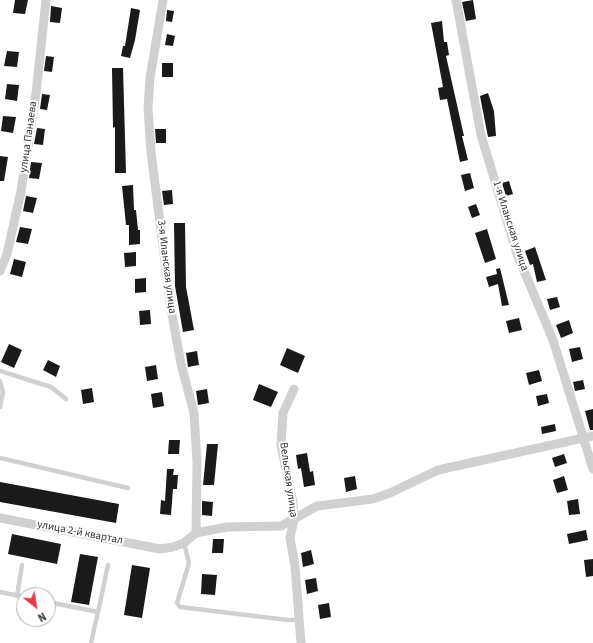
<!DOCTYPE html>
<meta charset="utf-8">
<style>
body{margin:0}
#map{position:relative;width:593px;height:643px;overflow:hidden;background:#fff;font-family:"Source Sans 3",sans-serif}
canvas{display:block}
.north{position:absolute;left:16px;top:587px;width:40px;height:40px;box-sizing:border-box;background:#fff;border:1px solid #adadad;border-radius:50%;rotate:150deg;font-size:11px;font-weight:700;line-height:16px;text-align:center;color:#333}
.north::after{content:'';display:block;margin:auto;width:14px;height:18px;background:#e63946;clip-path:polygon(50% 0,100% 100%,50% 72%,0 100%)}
</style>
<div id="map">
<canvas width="593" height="643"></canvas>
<div class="north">N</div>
</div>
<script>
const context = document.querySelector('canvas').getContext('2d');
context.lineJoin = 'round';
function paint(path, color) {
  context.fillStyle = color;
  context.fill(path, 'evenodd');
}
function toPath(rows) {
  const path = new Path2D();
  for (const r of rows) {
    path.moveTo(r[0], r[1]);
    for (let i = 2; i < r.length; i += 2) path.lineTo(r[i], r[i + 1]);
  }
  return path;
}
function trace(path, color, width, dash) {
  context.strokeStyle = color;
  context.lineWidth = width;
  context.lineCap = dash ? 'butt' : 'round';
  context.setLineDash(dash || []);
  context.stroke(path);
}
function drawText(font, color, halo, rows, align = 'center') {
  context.font = font + ' "Source Sans 3",sans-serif';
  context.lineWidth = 4;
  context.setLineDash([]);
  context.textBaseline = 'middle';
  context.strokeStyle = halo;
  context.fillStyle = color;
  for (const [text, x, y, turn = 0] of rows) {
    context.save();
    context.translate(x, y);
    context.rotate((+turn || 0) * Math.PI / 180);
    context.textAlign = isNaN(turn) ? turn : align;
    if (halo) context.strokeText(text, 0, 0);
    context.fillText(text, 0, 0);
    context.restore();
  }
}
paint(toPath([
 [15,0,28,0,25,14,13,13],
 [473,0,476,19,466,21,462,2],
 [51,6,62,8,60,23,50,22],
 [131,8,140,10,135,40,130,58,121,56,123,46,125,46],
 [167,10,174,11,172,22,166,21],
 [442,21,444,42,447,42,449,55,446,56,464,136,462,136,468,160,460,162,447,99,440,100,438,88,443,87,431,23],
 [167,34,175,36,173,46,165,45],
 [7,51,19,52,17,67,4,66],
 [46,56,54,57,52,72,44,71],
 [162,63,173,63,173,77,162,77],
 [112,68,123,68,126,173,115,173,115,127,113,128],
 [7,84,19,85,17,101,5,99],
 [488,93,494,111,496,136,488,137,480,96],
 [42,94,50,95,47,110,40,109],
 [3,116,16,117,13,133,1,131],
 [37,128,45,129,43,145,34,144],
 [155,129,166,129,166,143,156,143],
 [0,156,8,157,4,181,0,181],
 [31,162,42,163,39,179,29,178],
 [470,173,474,188,465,191,461,175],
 [509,181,513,194,506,196,502,183],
 [133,185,134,210,136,210,138,230,140,230,140,244,129,245,129,225,126,225,122,186],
 [172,190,173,204,164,205,162,191],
 [26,196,37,198,33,213,23,211],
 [476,204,480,215,472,218,468,207],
 [174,223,185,223,186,287,194,330,183,332,175,286],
 [20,227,32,229,28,244,16,242],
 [487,229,496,259,485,263,475,233],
 [535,247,546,280,537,282,533,264,530,265,525,251],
 [136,252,136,266,125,267,124,253],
 [14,259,26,262,22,277,10,274],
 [500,268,509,305,502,306,498,284,489,287,486,277,497,274,496,269],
 [146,278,146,292,135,293,135,279],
 [557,297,560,307,550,310,547,299],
 [150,310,151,324,140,325,139,311],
 [519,318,522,330,509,333,506,321],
 [569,320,573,333,561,338,556,325],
 [9,344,22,350,14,368,1,362],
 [580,347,583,359,572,362,569,349],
 [287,348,305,356,298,373,280,365],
 [197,351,199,365,188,367,186,353],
 [48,360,60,366,56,377,43,370],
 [156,365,158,379,147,381,145,367],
 [539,370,542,381,529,385,526,373],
 [583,380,585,389,575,391,573,382],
 [259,384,278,392,271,407,253,400],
 [92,388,94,402,83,404,81,390],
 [207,389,209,403,198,405,196,391],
 [162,392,164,406,153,408,151,394],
 [547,394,549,403,538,406,536,396],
 [593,409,593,430,590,430,585,411],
 [555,424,556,431,542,434,541,427],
 [169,440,180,440,179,454,168,454],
 [207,444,218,444,214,485,203,485],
 [307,453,310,472,313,471,315,485,304,487,301,468,298,469,296,455],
 [564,454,567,463,555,467,552,458],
 [167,469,174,469,173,475,178,475,177,489,173,489,171,515,160,514,161,500,165,501],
 [355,476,357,489,346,492,344,478],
 [564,476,568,490,557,493,553,480],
 [0,482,119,504,116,523,0,502],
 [578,499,580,514,569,515,567,501],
 [202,501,213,502,212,516,202,515],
 [586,530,588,540,569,544,567,534],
 [12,534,61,544,57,564,8,554],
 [213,539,224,539,223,553,212,553],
 [311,550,314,564,303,567,301,553],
 [80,554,98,557,89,605,71,602],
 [593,559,593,576,586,577,584,560],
 [132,565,150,568,142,618,124,615],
 [202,574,217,575,215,595,201,594],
 [316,578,318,591,307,594,305,580],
 [329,603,331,617,320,619,318,605]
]), '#1a1a1a');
trace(toPath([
 [0,371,51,387,66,399],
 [0,381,3,392,0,407],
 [0,458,128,488],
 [184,543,189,563,177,603,180,607,288,620,300,620],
 [0,592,24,597],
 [17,596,22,565],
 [48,602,98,612,108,565],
 [91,643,98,612]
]), '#d0d0d0', 4.5);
trace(toPath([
 [163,0,150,78,148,108,151,152,171,309,181,364,194,413,197,462,196,533],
 [456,0,481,135,517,254,553,340,593,469],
 [0,271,7,254,21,191,36,93,46,0],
 [294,389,283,413,281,445,293,503,294,519,290,538,295,566,301,643],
 [0,518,160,549,173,547,184,543,196,533,227,527,281,526,317,506,373,499,390,493,438,470,593,436]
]), '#d0d0d0', 9);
drawText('11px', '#333', '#fff', [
 ["улица Панаева",29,137,-82],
 ["1-я Иланская улица",510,226,72],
 ["3-я Иланская улица",166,267,83],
 ["Вельская улица",288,480,82],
 ["улица 2-й квартал",80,533,11]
]);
</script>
